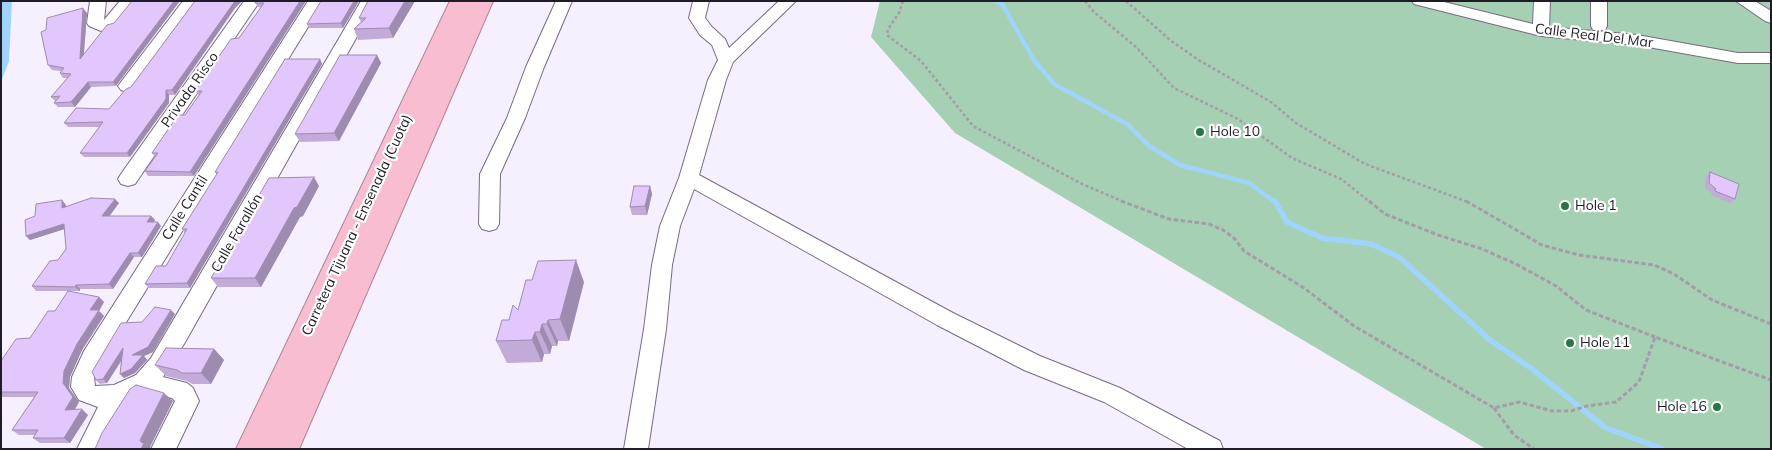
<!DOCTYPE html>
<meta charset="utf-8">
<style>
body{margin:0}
#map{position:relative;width:1772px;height:450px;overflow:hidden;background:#f6effe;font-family:Mulish,sans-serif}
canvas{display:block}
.frame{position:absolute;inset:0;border:2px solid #201c25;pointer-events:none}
</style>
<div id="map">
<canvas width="1772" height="450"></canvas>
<div class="frame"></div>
</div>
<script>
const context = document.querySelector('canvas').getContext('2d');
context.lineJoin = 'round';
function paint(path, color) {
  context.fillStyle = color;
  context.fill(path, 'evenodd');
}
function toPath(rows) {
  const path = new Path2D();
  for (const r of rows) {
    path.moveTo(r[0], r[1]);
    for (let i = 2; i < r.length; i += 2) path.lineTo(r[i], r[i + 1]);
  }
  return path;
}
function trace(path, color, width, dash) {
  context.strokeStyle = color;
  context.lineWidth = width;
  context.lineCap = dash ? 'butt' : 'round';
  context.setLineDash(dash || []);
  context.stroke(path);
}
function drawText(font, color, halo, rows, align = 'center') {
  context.font = font + ' Mulish,sans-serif';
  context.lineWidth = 4.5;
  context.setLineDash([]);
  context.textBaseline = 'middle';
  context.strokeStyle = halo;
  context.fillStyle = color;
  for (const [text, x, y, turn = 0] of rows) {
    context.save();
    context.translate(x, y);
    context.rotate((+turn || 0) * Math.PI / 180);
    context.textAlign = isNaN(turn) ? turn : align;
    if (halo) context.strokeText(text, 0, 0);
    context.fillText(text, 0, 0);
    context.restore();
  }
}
paint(toPath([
 [880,1,1771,1,1771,449,1486,449,955,133,871,37]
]), '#a5d0b3');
paint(toPath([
 [1,1,12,1,9,61,1,82]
]), '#9fd5fc');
trace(toPath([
 [995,1,1002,4,1034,60,1054,84,1127,124,1149,146,1180,165,1249,183,1275,202]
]), '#9fd5fc', 4.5);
trace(toPath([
 [1275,201,1287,222,1322,238,1371,244,1399,257,1490,340,1532,369,1606,428,1663,449]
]), '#9fd5fc', 5.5);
const minor = toPath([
 [90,1,106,1,104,20,120,1,137,1,116,26,101,31,89,26,87,23,90,1],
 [183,1,199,1,133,90,127,92,121,90,118,86,121,82,183,1],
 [244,1,260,1,135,184,128,186,121,184,118,179,121,174,244,1],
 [308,1,324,1,101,363,94,377,95,386,114,385,136,375,151,358,361,1,377,1,184,344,163,377,187,383,193,388,199,401,176,449,151,449,175,401,172,398,145,392,124,402,101,449,77,449,98,407,79,400,71,387,72,377,84,351,308,1],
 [556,1,572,1,544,67,525,118,500,174,499,224,496,229,489,231,482,229,479,224,480,174,507,118,526,67,556,1],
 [693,1,709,1,705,18,712,27,725,39,729,48,779,1,796,1,733,62,726,80,699,175,953,313,1040,356,1120,388,1220,441,1223,449,1188,449,1104,402,1024,370,937,325,694,189,680,226,672,265,666,329,648,449,624,449,644,329,652,265,660,226,679,178,708,80,718,60,712,45,700,35,689,18,693,1],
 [1412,1,1440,1,1533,24,1534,1,1550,1,1549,27,1637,35,1738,53,1771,53,1771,63,1738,63,1637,45,1541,36,1414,4,1412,1],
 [1591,1,1607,1,1607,26,1605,30,1593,30,1591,26,1591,1],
 [1736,1,1755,1,1771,11,1771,23,1765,21,1736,1]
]);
const highway = toPath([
 [450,1,493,1,299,449,236,449,450,1]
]);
trace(minor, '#766c81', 2);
trace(highway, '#ad8595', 2);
trace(toPath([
 [903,1,899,13,888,29,887,35,921,61,973,126,1082,184,1124,202],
 [1085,1,1094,12,1136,47,1174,88,1238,119,1292,158,1341,179,1370,202],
 [1126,1,1170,40,1197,59,1271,102,1296,123,1365,164,1468,202]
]), '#a29da9', 2.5, [3, 2.5]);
trace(toPath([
 [1121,201,1169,219,1209,224,1223,230,1234,238,1244,251,1304,288,1354,326,1494,408,1519,402,1552,411,1571,411,1587,406,1616,402,1639,382,1655,337,1771,380],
 [1369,201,1385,214,1438,235,1482,249,1516,264,1556,286,1586,310,1655,337],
 [1466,201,1542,245,1579,255,1654,265,1674,274,1712,300,1771,324],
 [1494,408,1514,435,1534,449]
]), '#a29da9', 3, [4.5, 2.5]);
paint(minor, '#fff');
paint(highway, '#f9bdd1');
paint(toPath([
 [195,1,242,1,235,8,175,95,169,95,169,103,130,157,84,157,80,153,100,127,68,127,64,123,109,109,131,87],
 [306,1,194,176,148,176,145,171,155,157,152,153,185,115,199,95,195,91,239,38,261,7,258,7,255,3],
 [359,1,343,28,309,28,307,24],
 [368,1,415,1,393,38,358,40,354,29,361,22,359,18],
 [87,13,84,54,107,25,116,86,91,87,75,107,58,107,54,103,55,101,51,97,67,78,63,78,60,73,61,71,52,70,48,65,46,30],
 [377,55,381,63,339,141,300,142,295,134],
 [320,59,322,64,190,288,149,288,145,284,166,266,185,233,182,229,217,175,215,172],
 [1710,172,1735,199,1730,203,1711,195,1712,193,1705,188,1706,176],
 [319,186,303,216,300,217,261,287,218,287,211,278],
 [650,186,652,194,647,215,632,215,630,207],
 [119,203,109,216,151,216,155,220,154,222,161,226,142,257,134,257,113,289,80,289,80,291,36,291,32,286,58,260,66,249,64,229,30,240,26,236,66,205,66,207],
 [584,282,569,341,558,341,557,346,552,346,550,354,544,354,542,362,507,363,496,341,509,320,518,310],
 [99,297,104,302,99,311,104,316,82,350,70,377,69,388,79,402,75,410,88,415,70,443,40,443,33,438,35,435,19,435,12,430,34,397,1,397,1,361,30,338,55,311],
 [175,314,153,352,144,356,147,360,135,373,124,378,120,374,121,361,107,383,100,384,96,380,142,322],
 [214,349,224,360,211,384,192,384,187,381,166,376,155,365]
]), '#c2abd9');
paint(toPath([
 [174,1,180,1,116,86,113,82],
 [235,1,242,1,235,8,175,95,172,90],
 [300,1,306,1,194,176,190,172],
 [354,1,359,1,343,28,341,23],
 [405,1,415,1,393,38,389,28],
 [83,8,87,13,83,63,80,59],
 [377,55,381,63,339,141,334,133],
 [320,59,322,64,190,288,187,283],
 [88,82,91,87,75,107,71,102],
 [166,90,169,95,169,103,130,157,127,153],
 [314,177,319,186,303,216,300,217,261,287,255,278,294,208],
 [650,186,652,194,647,215,645,206],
 [115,199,119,203,106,221,102,216],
 [62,200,66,205,66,212,62,208],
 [151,216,155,220,151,226,147,222],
 [158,222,161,226,142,257,138,253],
 [64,224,68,228,30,240,26,236],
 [130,253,134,257,113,289,109,284],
 [576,260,584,282,569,341,560,319],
 [76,285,80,289,80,291,75,287],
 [99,297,104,302,99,311,104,316,82,350,70,377,69,388,79,402,71,415,65,410,63,383,64,371,90,310],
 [171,310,175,314,153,352,144,356,147,360,135,373,124,378,120,374,132,355],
 [548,320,558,341,557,346,547,324],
 [542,324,552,346,550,354,540,332],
 [535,332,544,354,542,362,532,340],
 [123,348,127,352,107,383,103,379],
 [214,349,224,360,211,384,201,373],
 [164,393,173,401,150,447,151,449,141,449,140,440],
 [82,409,88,415,70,443,64,438]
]), '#9e8bb0');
const building = toPath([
 [132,1,174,1,113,82,88,82,71,102,54,103,60,96,51,97,71,74,60,73,64,68,48,65,41,32,46,30,47,18,83,8,80,59,107,25,114,23,132,1],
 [195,1,235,1,172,90,166,90,166,99,127,153,80,153,103,122,64,123,76,108,109,109,126,89,131,87,195,1],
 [256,1,300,1,190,172,145,171,158,153,152,153,178,115,185,115,202,91,195,91,231,39,239,38,264,3,255,3,256,1],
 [321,1,354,1,341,23,307,24,321,1],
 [368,1,405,1,389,28,354,29,366,18,359,18,368,1],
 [340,55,377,55,334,133,295,134,340,55],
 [285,59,320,59,187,283,145,284,156,266,166,266,187,229,182,229,218,172,215,172,285,59],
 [1710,172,1739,184,1735,199,1715,191,1716,189,1709,183,1710,172],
 [314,177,297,207,294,208,255,278,211,278,269,178,314,177],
 [634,186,650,186,645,206,630,207,634,186],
 [91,198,115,199,102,216,151,216,147,222,158,222,138,253,130,253,109,284,76,285,75,287,32,286,50,261,58,260,66,249,64,224,26,236,25,220,35,216,36,204,62,200,62,208,91,198],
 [576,260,560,319,548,320,547,324,542,324,540,332,535,332,532,340,496,341,502,320,509,320,513,305,518,310,526,280,532,280,538,261,576,260],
 [68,291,99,297,90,310,99,310,77,344,64,371,63,383,73,397,65,410,82,409,64,438,33,438,38,430,12,430,38,392,1,392,1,361,16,339,30,338,48,311,55,311,68,291],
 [155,307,171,310,148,347,132,355,143,355,131,369,120,374,123,348,103,379,96,380,92,372,121,323,142,322,155,307],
 [166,348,214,349,201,373,182,373,177,370,155,365,166,348],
 [136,385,164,393,140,440,141,442,144,443,141,449,95,449,102,433,130,389,136,385]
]);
paint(building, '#e2c7fc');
trace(building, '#9e8bb0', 1);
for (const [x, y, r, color] of [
 [1200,132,5,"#277646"],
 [1565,206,5,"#277646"],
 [1570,343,5,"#277646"],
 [1717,407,5,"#277646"]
]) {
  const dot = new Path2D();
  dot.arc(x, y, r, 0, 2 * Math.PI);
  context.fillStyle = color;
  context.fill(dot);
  trace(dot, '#fff', 2);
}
drawText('14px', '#201c25', '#fff', [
 ["Calle Real Del Mar",1594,36,7],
 ["Privada Risco",190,90,-55],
 ["Calle Cantil",185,208,-58],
 ["Carretera Tijuana - Ensenada (Cuota)",357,225,-65],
 ["Calle Farallón",237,233,-60]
]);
drawText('14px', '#201c25', '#fff', [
 ["Hole 10",1210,132],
 ["Hole 1",1575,206],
 ["Hole 11",1580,343],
 ["Hole 16",1707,407,"right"]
], 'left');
</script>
